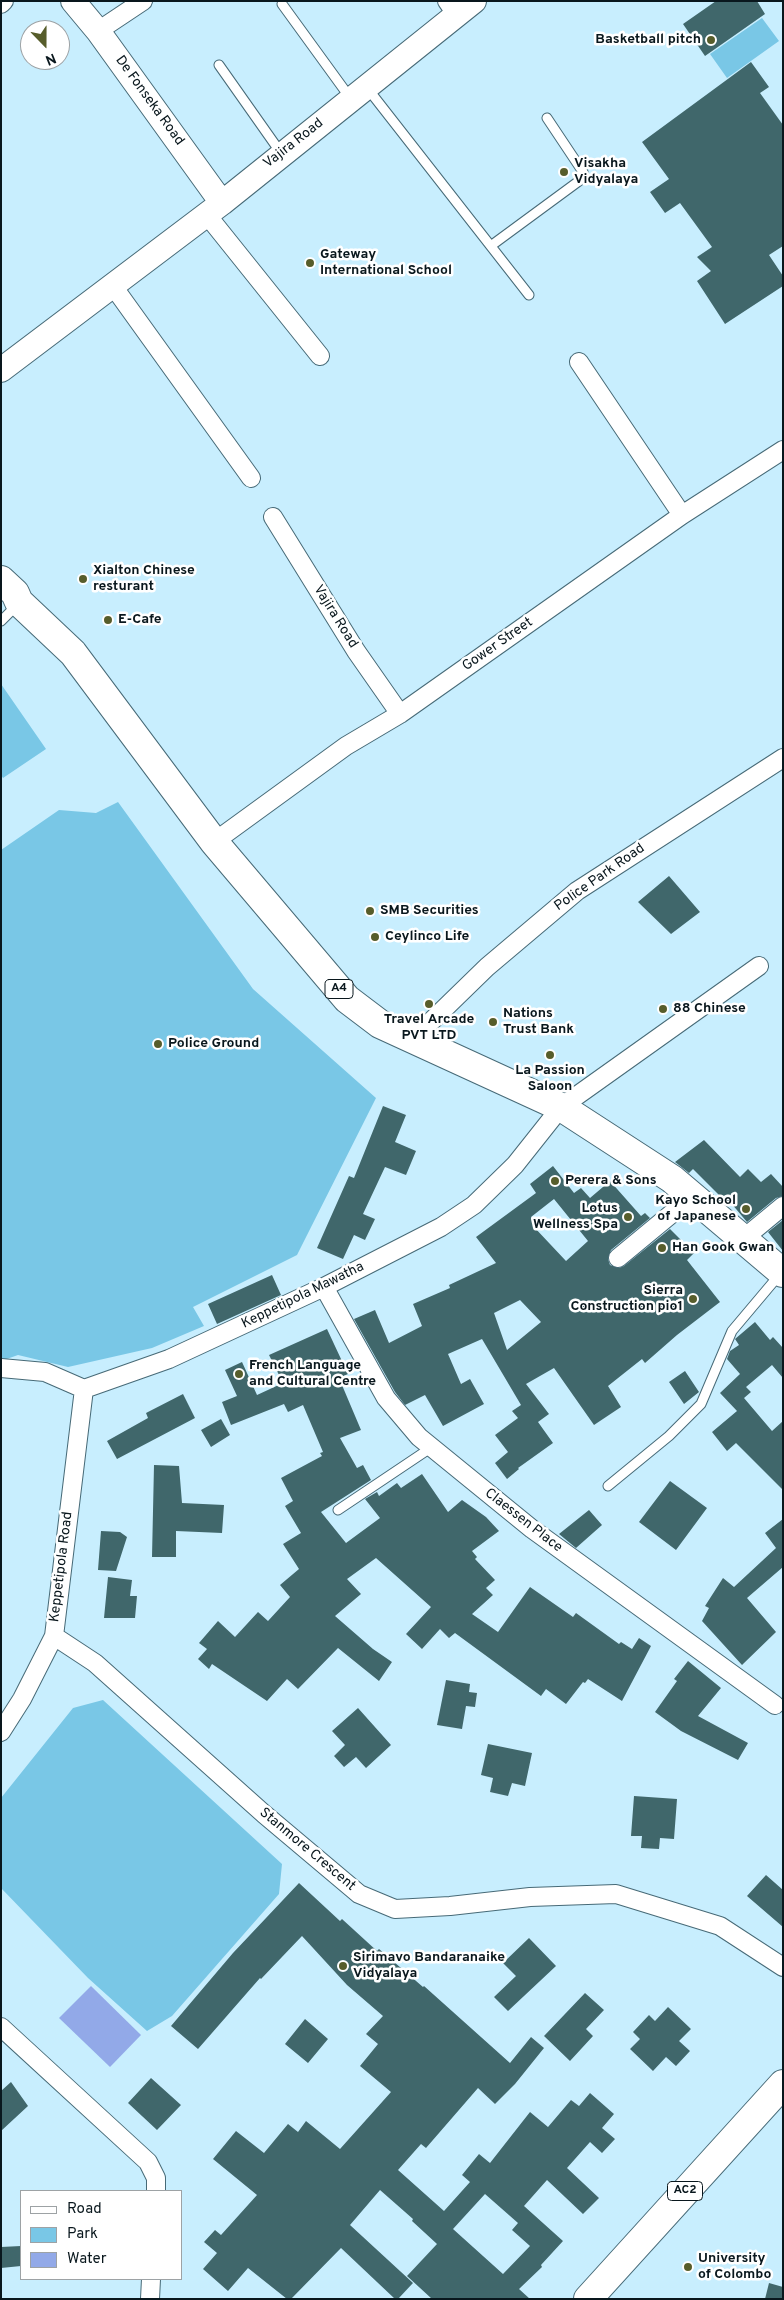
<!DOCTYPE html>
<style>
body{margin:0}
#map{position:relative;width:784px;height:2300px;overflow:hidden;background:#c8eefe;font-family:Overpass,sans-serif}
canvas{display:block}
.frame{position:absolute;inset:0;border:2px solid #09171d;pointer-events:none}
.legend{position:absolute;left:20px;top:2190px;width:162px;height:90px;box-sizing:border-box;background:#fff;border:1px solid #9da2a5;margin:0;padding:6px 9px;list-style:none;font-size:15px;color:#09171d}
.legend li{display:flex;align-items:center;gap:10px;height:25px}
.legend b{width:25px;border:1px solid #9da2a5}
.north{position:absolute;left:20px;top:20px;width:50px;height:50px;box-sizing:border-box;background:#fff;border:1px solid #9da2a5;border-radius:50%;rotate:158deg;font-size:14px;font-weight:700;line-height:20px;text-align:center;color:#09171d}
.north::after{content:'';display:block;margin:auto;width:18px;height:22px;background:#575d2b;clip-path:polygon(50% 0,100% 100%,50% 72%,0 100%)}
</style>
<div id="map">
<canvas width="784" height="2300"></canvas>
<div class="frame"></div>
<ul class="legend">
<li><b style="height:6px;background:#fff"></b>Road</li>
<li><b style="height:14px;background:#79c7e6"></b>Park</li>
<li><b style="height:14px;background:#92a9e8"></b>Water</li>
</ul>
<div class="north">N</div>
</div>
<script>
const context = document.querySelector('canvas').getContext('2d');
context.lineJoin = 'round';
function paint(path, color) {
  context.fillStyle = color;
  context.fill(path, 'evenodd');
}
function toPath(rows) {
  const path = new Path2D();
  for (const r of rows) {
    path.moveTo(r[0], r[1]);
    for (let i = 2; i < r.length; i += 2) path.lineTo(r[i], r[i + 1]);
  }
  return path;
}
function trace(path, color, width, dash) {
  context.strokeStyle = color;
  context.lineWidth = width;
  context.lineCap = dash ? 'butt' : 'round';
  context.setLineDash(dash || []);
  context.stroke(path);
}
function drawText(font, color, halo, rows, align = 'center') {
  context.font = font + ' Overpass,sans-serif';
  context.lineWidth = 5;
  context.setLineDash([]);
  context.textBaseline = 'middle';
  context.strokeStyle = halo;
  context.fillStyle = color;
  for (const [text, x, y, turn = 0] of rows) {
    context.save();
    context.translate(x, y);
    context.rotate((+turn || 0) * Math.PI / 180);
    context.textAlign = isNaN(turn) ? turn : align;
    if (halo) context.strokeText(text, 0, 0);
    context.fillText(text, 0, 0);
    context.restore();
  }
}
paint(toPath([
 [762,18,779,41,727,78,710,54],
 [1,684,46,749,3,778,1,775],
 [118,802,253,989,376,1098,297,1255,193,1307,204,1326,152,1348,68,1367,18,1355,1,1361,1,850,59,810,96,813],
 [103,1700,282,1864,279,1894,172,2016,147,2031,88,1978,1,1888,1,1798,73,1708]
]), '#79c7e6');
paint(toPath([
 [91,1986,141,2035,110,2067,59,2018]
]), '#92a9e8');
paint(toPath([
 [716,1,757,1,765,14,705,56,683,24],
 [751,62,769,87,760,93,783,125,783,246,769,255,783,276,783,286,725,324,697,281,711,271,697,257,712,247,680,203,665,213,650,192,669,179,642,142],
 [669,876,700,912,671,934,638,902],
 [383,1106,406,1115,395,1142,416,1151,406,1175,385,1167,363,1214,375,1219,365,1240,354,1235,343,1259,317,1248,349,1176,354,1178],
 [704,1140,740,1177,748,1169,761,1182,771,1174,783,1187,783,1196,776,1198,747,1222,731,1203,729,1205,693,1169,689,1173,675,1162],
 [553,1166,574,1193,581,1188,590,1198,610,1181,641,1216,645,1213,650,1218,611,1250,608,1259,610,1265,619,1268,624,1266,670,1229,694,1253,687,1260,720,1302,677,1335,645,1363,642,1359,608,1386,621,1407,594,1425,554,1368,526,1384,549,1414,538,1422,553,1443,518,1468,519,1469,507,1479,495,1463,508,1452,495,1435,518,1418,512,1411,521,1405,482,1339,448,1354,461,1384,470,1379,484,1404,443,1426,425,1395,405,1405,395,1392,354,1319,375,1310,389,1343,422,1326,413,1304,450,1288,449,1285,496,1263,476,1237,536,1193,530,1184],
 [554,1199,588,1241,566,1261,534,1227,537,1225,531,1217],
 [520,1300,541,1322,507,1350,494,1313],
 [783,1220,783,1251,768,1232],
 [272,1275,281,1295,217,1324,208,1304],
 [755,1322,770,1340,773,1337,783,1348,783,1378,772,1365,746,1387,751,1392,744,1398,772,1431,783,1421,783,1490,736,1443,727,1451,712,1432,737,1411,720,1393,740,1374,727,1359,730,1351,739,1345,735,1339],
 [327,1329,348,1374,339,1378,361,1430,340,1438,357,1468,363,1465,371,1480,321,1512,346,1543,380,1518,365,1499,377,1492,379,1496,397,1483,401,1488,422,1474,448,1512,462,1500,486,1517,499,1531,472,1551,477,1557,475,1559,495,1580,486,1588,493,1595,472,1614,498,1632,530,1587,573,1617,576,1613,619,1644,621,1642,632,1649,639,1638,651,1646,622,1701,588,1679,585,1683,583,1682,566,1704,546,1689,541,1696,455,1633,449,1638,440,1629,422,1649,406,1634,431,1607,376,1558,347,1579,361,1594,335,1616,373,1649,392,1662,379,1681,338,1648,298,1689,287,1679,267,1701,212,1664,209,1669,198,1659,207,1649,199,1643,218,1621,235,1637,258,1612,268,1621,290,1597,280,1585,299,1569,283,1544,301,1533,285,1506,293,1501,281,1478,322,1456,320,1453,323,1452,303,1405,288,1412,284,1404,231,1425,222,1402,237,1396,225,1370,242,1362,257,1395,283,1383,269,1355],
 [685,1371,699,1392,684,1404,669,1382],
 [183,1394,195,1418,117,1459,107,1441,148,1418,146,1413],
 [221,1419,230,1435,211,1447,201,1430],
 [154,1465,179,1466,182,1503,224,1505,222,1533,176,1531,176,1557,152,1557],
 [670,1481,707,1508,676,1550,639,1522],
 [589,1510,602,1525,576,1548,559,1534],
 [783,1519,783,1567,747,1598,776,1632,742,1665,702,1621,709,1608,705,1606,723,1578,734,1587,776,1548,765,1533],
 [101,1531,120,1532,127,1537,116,1571,98,1570],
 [108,1577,132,1580,130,1596,137,1596,135,1618,104,1618],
 [688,1661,721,1688,698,1716,748,1743,738,1760,681,1731,655,1712,677,1681,674,1679],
 [446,1680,470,1684,469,1692,477,1693,475,1707,466,1706,462,1729,437,1725],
 [358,1708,391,1745,366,1768,356,1757,344,1767,334,1756,345,1745,332,1731],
 [488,1744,532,1753,525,1786,512,1783,508,1796,490,1792,493,1778,481,1775],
 [634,1796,677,1799,674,1839,660,1838,659,1849,641,1848,642,1836,631,1836],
 [766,1875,783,1890,783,1927,747,1896],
 [299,1883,340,1921,342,1919,377,1951,379,1949,423,1987,424,1986,510,2063,531,2037,544,2048,515,2084,495,2104,478,2088,426,2148,421,2144,398,2170,444,2211,470,2182,462,2175,479,2154,490,2163,530,2112,548,2127,571,2100,579,2106,590,2093,614,2114,602,2128,615,2139,602,2153,590,2142,567,2168,599,2198,583,2214,547,2180,524,2206,563,2241,541,2265,542,2267,519,2289,530,2299,432,2299,407,2276,437,2244,412,2221,413,2219,380,2190,350,2225,413,2283,398,2299,395,2299,341,2248,291,2299,287,2299,248,2268,228,2291,203,2269,217,2253,204,2242,215,2230,221,2235,257,2195,213,2159,236,2131,264,2153,288,2124,298,2132,306,2121,340,2149,391,2092,360,2066,378,2044,366,2034,383,2016,347,1985,302,1936,261,1979,260,1978,198,2049,171,2026,233,1953],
 [485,2194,518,2223,512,2230,530,2246,503,2274,453,2229],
 [529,1938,556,1966,508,2011,494,1997,516,1976,503,1963],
 [585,1993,604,2010,586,2029,593,2036,570,2061,544,2036],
 [668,2007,691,2029,679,2041,690,2051,676,2066,666,2057,653,2071,630,2049,640,2039,633,2032,649,2015,655,2021],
 [305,2019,328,2039,308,2063,285,2044],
 [151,2078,181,2105,157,2130,128,2103],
 [11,2082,28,2106,1,2131,1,2091],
 [21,2246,21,2266,1,2268,1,2247],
 [769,2283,783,2287,783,2299,765,2299]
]), '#40676b');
const lane = toPath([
 [282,4,351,99],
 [219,65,281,153],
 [368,89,529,295],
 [492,245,579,181,583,172,547,118],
 [1,621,18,604],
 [608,1486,669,1436,701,1404,732,1331,780,1274],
 [338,1510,432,1447]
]);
const street = toPath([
 [447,1,456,14],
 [1,4,4,1],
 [98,31,143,1],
 [207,215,320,356],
 [113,286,251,478],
 [579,362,682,515],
 [273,517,356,651,400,714],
 [214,842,346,746,400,714,682,515,783,450],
 [412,1040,487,967,577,891,783,758],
 [743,1239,783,1206],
 [618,1258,693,1196],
 [324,1287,386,1398,419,1437,532,1529,775,1705],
 [1,1368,45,1372,84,1389,169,1359,324,1287,441,1227,474,1205,515,1165,561,1107,759,966],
 [54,1636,95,1663,264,1814,359,1894,395,1909,450,1906,530,1897,616,1894,720,1926,783,1967],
 [1,1732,22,1699,54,1636,84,1389],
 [1,2027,148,2162,156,2178,156,2191],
 [150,2299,151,2279]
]);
const secondary = toPath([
 [73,1,98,31,222,203],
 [1,370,222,203,474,1]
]);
const primary = toPath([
 [588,2299,783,2084]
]);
const highway = toPath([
 [1,580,15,593,19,602,73,653,214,842,347,999,380,1024,561,1107,672,1179,783,1273]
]);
trace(lane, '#476a77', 11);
trace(street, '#476a77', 20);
trace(secondary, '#476a77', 26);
trace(primary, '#476a77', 30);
trace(highway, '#476a77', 30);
trace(lane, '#fff', 9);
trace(street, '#fff', 18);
trace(secondary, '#fff', 24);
trace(primary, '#fff', 28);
trace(highway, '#fff', 28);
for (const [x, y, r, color] of [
 [711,40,5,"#575d2b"],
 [564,172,5,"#575d2b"],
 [310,263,5,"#575d2b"],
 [83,579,5,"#575d2b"],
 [108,620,5,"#575d2b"],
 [370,911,5,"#575d2b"],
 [375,937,5,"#575d2b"],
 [429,1004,5,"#575d2b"],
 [663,1009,5,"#575d2b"],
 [493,1022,5,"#575d2b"],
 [158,1044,5,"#575d2b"],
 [550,1055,5,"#575d2b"],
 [555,1181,5,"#575d2b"],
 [746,1209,5,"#575d2b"],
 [628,1217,5,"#575d2b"],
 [662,1248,5,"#575d2b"],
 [693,1299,5,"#575d2b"],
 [239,1374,5,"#575d2b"],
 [343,1966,5,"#575d2b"],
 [688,2267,5,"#575d2b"]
]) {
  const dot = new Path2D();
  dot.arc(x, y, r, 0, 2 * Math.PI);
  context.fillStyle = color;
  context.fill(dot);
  trace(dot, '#fff', 2);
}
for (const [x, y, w] of [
 [339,989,28],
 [685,2191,35]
]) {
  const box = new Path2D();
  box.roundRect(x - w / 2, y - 9.5, w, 19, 4);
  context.fillStyle = '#fff';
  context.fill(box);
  trace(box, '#09171d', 1);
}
drawText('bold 12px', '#09171d', null, [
 ["A4",339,989],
 ["AC2",685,2191]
]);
drawText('bold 14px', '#09171d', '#fff', [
 ["Basketball pitch",701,40,"right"],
 ["Visakha",574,164],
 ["Vidyalaya",574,180],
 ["Gateway",320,255],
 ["International School",320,271],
 ["Xialton Chinese",93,571],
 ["resturant",93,587],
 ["E-Cafe",118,620],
 ["SMB Securities",380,911],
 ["Ceylinco Life",385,937],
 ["88 Chinese",673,1009],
 ["Nations",503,1014],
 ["Trust Bank",503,1030],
 ["Travel Arcade",429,1020,"center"],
 ["PVT LTD",429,1036,"center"],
 ["Police Ground",168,1044],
 ["La Passion",550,1071,"center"],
 ["Saloon",550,1087,"center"],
 ["Perera & Sons",565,1181],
 ["Kayo School",736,1201,"right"],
 ["of Japanese",736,1217,"right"],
 ["Lotus",618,1209,"right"],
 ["Wellness Spa",618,1225,"right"],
 ["Han Gook Gwan",672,1248],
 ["Sierra",683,1291,"right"],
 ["Construction pio1",683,1307,"right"],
 ["French Language",249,1366],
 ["and Cultural Centre",249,1382],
 ["Sirimavo Bandaranaike",353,1958],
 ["Vidyalaya",353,1974],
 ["University",698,2259],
 ["of Colombo",698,2275]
], 'left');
drawText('14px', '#09171d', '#fff', [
 ["De Fonseka Road",149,101,54],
 ["Vajira Road",294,144,-38],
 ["Vajira Road",335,617,58],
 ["Gower Street",498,645,-35],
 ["Police Park Road",600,878,-35],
 ["Keppetipola Mawatha",303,1296,-26],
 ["Claessen Place",523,1521,38],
 ["Keppetipola Road",62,1567,-83],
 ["Stanmore Crescent",307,1850,40]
]);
</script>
